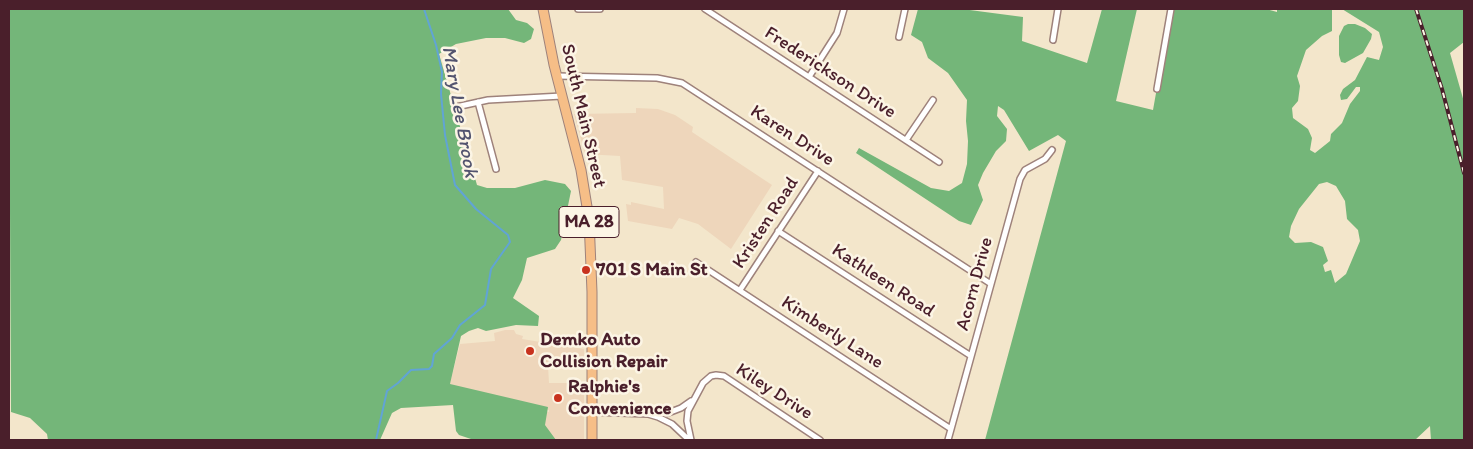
<!DOCTYPE html>
<style>
body{margin:0}
#map{position:relative;width:1473px;height:449px;overflow:hidden;background:#f3e6cb;font-family:Itim,sans-serif}
canvas{display:block}
.frame{position:absolute;inset:0;border:10px solid #4a1f2b;pointer-events:none}
</style>
<div id="map">
<canvas width="1473" height="449"></canvas>
<div class="frame"></div>
</div>
<script>
const context = document.querySelector('canvas').getContext('2d');
context.lineJoin = 'round';
function paint(path, color) {
  context.fillStyle = color;
  context.fill(path, 'evenodd');
}
function toPath(rows) {
  const path = new Path2D();
  for (const r of rows) {
    path.moveTo(r[0], r[1]);
    for (let i = 2; i < r.length; i += 2) path.lineTo(r[i], r[i + 1]);
  }
  return path;
}
function trace(path, color, width, dash) {
  context.strokeStyle = color;
  context.lineWidth = width;
  context.lineCap = dash ? 'butt' : 'round';
  context.setLineDash(dash || []);
  context.stroke(path);
}
function drawText(font, color, halo, rows, align = 'center') {
  context.font = font + ' Itim,sans-serif';
  context.lineWidth = 5;
  context.setLineDash([]);
  context.textBaseline = 'middle';
  context.strokeStyle = halo;
  context.fillStyle = color;
  for (const [text, x, y, turn = 0] of rows) {
    context.save();
    context.translate(x, y);
    context.rotate((+turn || 0) * Math.PI / 180);
    context.textAlign = isNaN(turn) ? turn : align;
    if (halo) context.strokeText(text, 0, 0);
    context.fillText(text, 0, 0);
    context.restore();
  }
}
paint(toPath([
 [636,108,658,109,675,115,693,127,692,132,772,185,731,249,698,224,679,218,672,229,628,221,626,204,631,205,631,202,664,209,663,187,622,180,620,156,585,154,574,114,636,113],
 [505,330,514,330,516,334,523,336,522,339,584,349,584,365,548,366,549,383,584,383,584,440,539,440,537,410,549,412,549,410,449,387,460,344,495,341,494,333]
]), '#eed6bb');
paint(toPath([
 [9,9,508,9,516,20,527,23,534,29,531,39,524,43,505,38,486,38,456,44,439,54,477,185,487,188,515,188,545,180,565,184,571,191,561,240,555,249,527,258,522,280,513,298,539,316,538,326,516,325,486,331,478,328,469,331,461,336,450,384,548,407,545,425,556,440,474,440,459,435,456,431,453,405,401,408,392,413,380,440,48,440,47,434,30,418,11,412],
 [918,9,962,9,1023,17,1022,41,1087,63,1102,9,1137,9,1116,101,1153,110,1171,9,1266,9,1277,12,1277,9,1332,9,1332,31,1322,36,1306,50,1297,76,1300,86,1298,101,1292,108,1293,118,1308,129,1312,138,1310,150,1315,153,1330,141,1331,134,1342,123,1350,104,1360,91,1360,87,1356,87,1347,99,1341,100,1340,95,1343,89,1355,80,1367,57,1379,60,1383,47,1379,32,1342,9,1464,9,1464,42,1450,53,1464,102,1464,440,1431,440,1430,426,1415,440,985,440,1066,141,1058,135,1029,151,1004,110,998,106,997,116,1007,129,1006,141,996,151,983,173,978,185,983,200,971,225,959,221,856,153,859,148,931,188,949,191,962,183,967,164,968,141,966,121,967,100,948,73,928,58,922,42,911,35],
 [1327,182,1336,186,1345,201,1347,219,1358,230,1360,241,1346,274,1335,283,1331,270,1325,272,1323,265,1328,261,1323,247,1311,242,1295,243,1289,237,1291,226,1299,209,1319,184],
 [1348,24,1355,24,1365,28,1372,34,1371,39,1363,53,1345,63,1341,62,1339,55,1339,36,1344,26]
]), '#74b679');
trace(toPath([
 [376,440,387,391,398,383,411,370,429,369,432,366,434,354,452,338,460,325,485,305,491,269,510,242,508,235,476,209,455,185,445,135,441,94,442,72,436,45,424,9]
]), '#61a4d5', 2);
const minor = toPath([
 [578,9,600,9],
 [705,9,939,162],
 [899,37,905,9],
 [1053,40,1058,9],
 [557,76,657,78,682,83,991,284],
 [809,77,837,33,844,9],
 [1157,89,1171,9],
 [478,102,496,169],
 [456,107,488,100,562,96],
 [906,140,933,100],
 [778,231,971,356],
 [696,262,951,429],
 [740,290,818,171],
 [592,412,648,414,658,417,672,424,689,440],
 [656,414,668,413,681,408,691,401],
 [691,440,687,421,688,411,703,383,711,376,716,375,724,376,820,440],
 [948,440,1020,179,1025,170,1045,159,1052,150]
]);
const primary = toPath([
 [543,9,554,65,581,170,589,219,592,292,592,440]
]);
trace(minor, '#9e827b', 8);
trace(primary, '#9e827b', 11);
trace(minor, '#fff', 5);
trace(primary, '#f6be87', 9);
const rail = toPath([
 [1416,9,1442,89,1464,173]
]);
trace(rail, '#4a1f2b', 4);
trace(rail, '#fcf5e5', 2, [5.5]);
for (const [x, y, r, color] of [
 [586,270,5,"#c8321e"],
 [530,351,5,"#c8321e"],
 [558,398,5,"#c8321e"]
]) {
  const dot = new Path2D();
  dot.arc(x, y, r, 0, 2 * Math.PI);
  context.fillStyle = color;
  context.fill(dot);
  trace(dot, '#fcf5e5', 2);
}
for (const [x, y, w] of [
 [589,222,60]
]) {
  const box = new Path2D();
  box.roundRect(x - w / 2, y - 15.5, w, 31, 4);
  context.fillStyle = '#fcf5e5';
  context.fill(box);
  trace(box, '#4a1f2b', 1);
}
drawText('bold 18px', '#4a1f2b', null, [
 ["MA 28",589,222]
]);
drawText('19px', '#4a1f2b', '#fcf5e5', [
 ["Frederickson Drive",830,73,33],
 ["South Main Street",583,116,77],
 ["Karen Drive",792,136,33],
 ["Kristen Road",766,223,-57],
 ["Kathleen Road",883,281,33],
 ["Acorn Drive",975,284,-75],
 ["Kimberly Lane",832,333,33],
 ["Kiley Drive",774,392,33]
]);
drawText('bold 19px', '#4a1f2b', '#fcf5e5', [
 ["701 S Main St",596,270],
 ["Demko Auto",540,340],
 ["Collision Repair",540,362],
 ["Ralphie's",568,387],
 ["Convenience",568,409]
], 'left');
drawText('italic 20px', '#53546f', '#fcf5e5', [
 ["Mary Lee Brook",459,112,80]
]);
</script>
